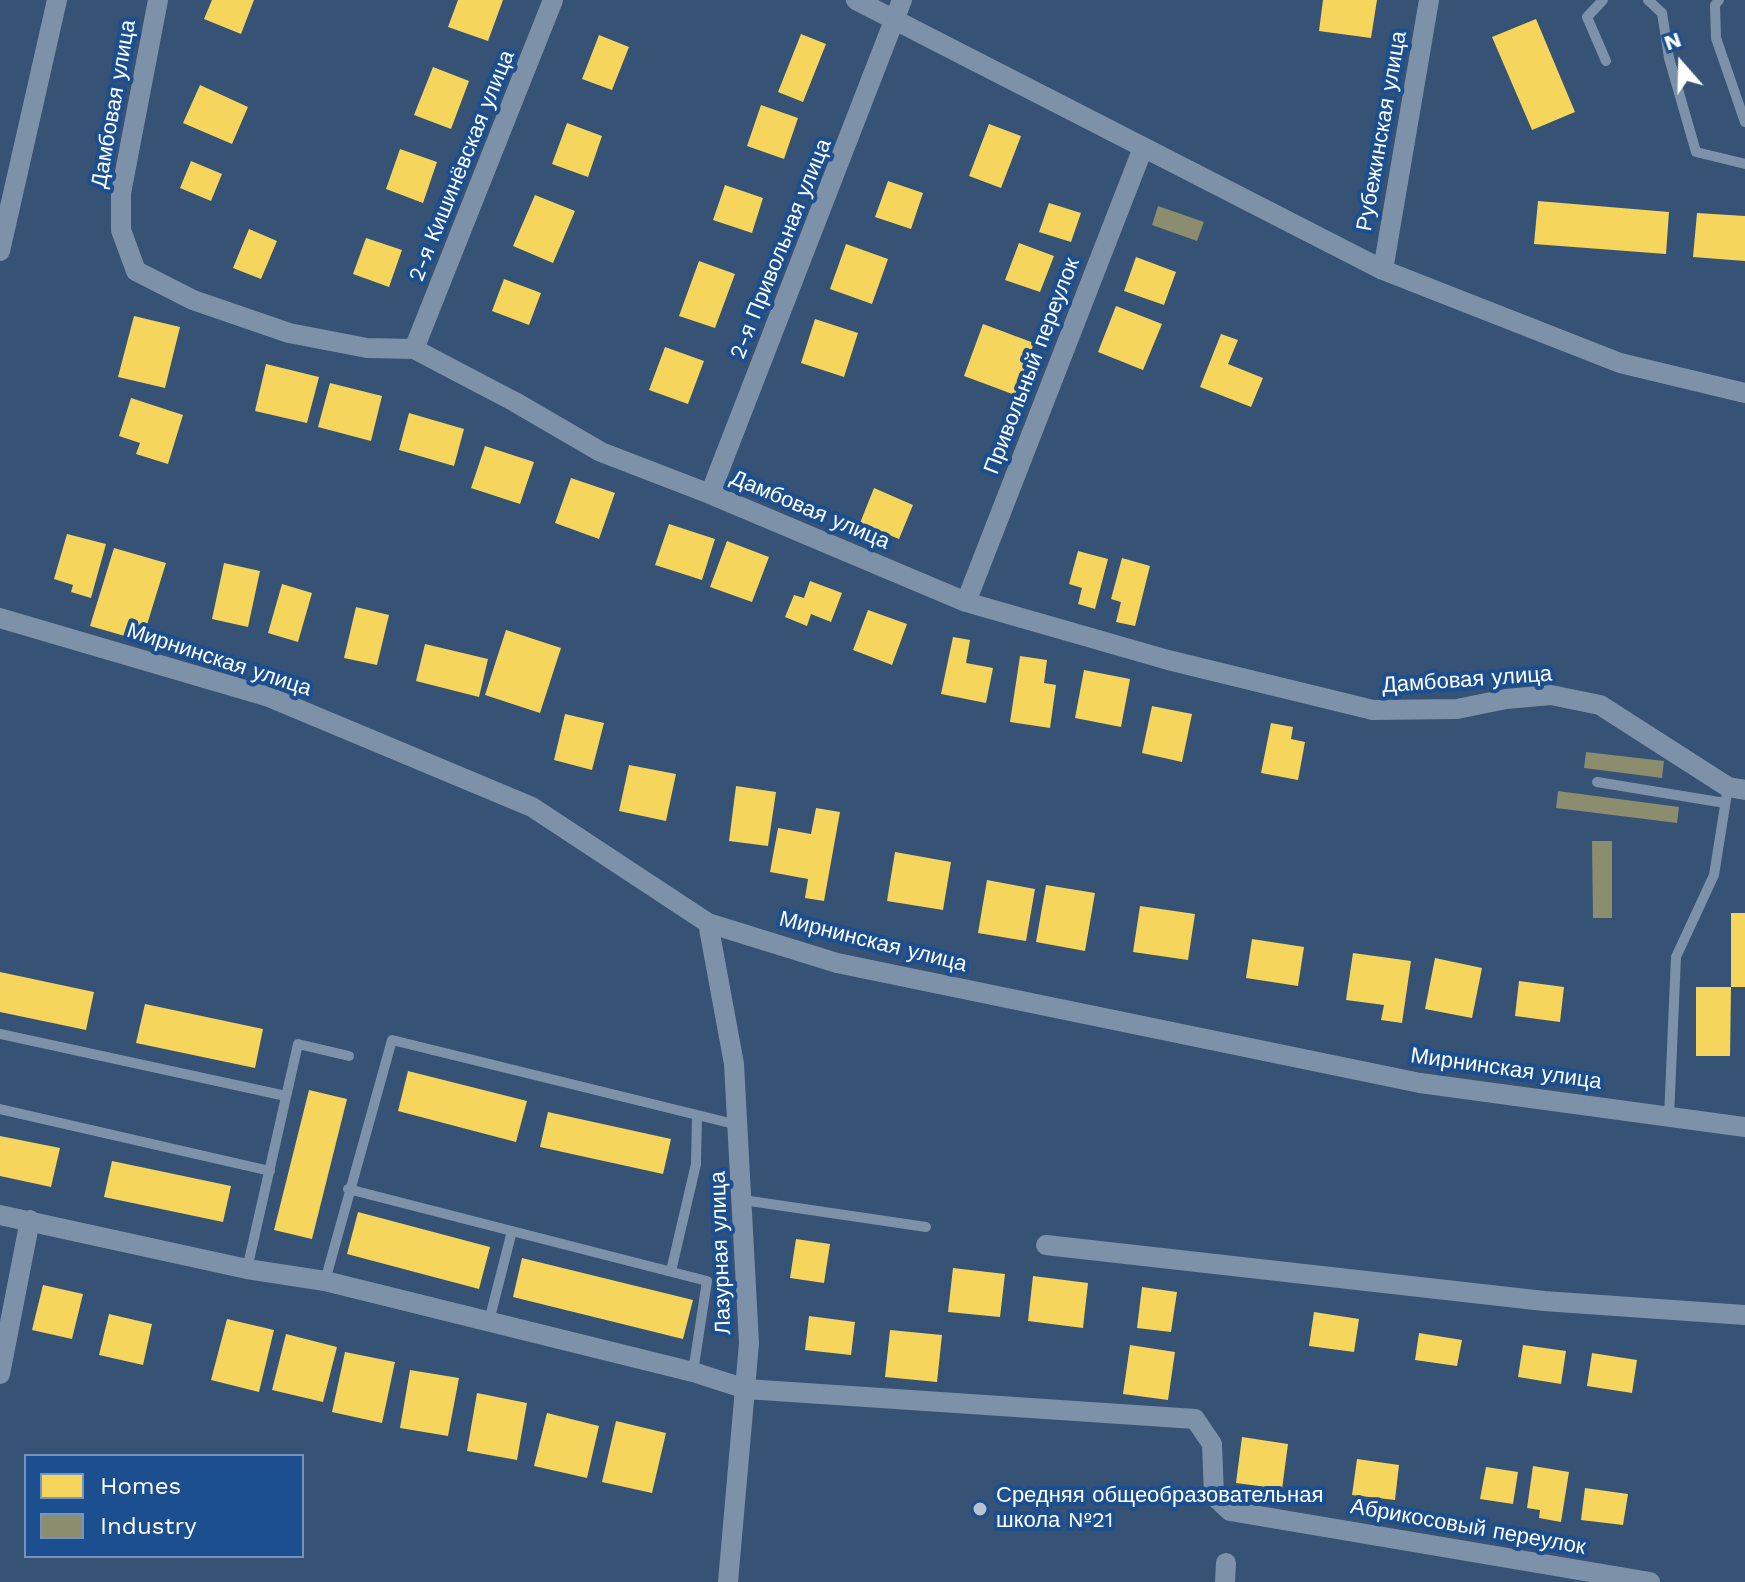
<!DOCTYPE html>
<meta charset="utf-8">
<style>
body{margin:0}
#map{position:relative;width:1745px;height:1582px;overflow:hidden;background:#365274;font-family:"Work Sans",sans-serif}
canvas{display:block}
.legend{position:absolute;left:24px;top:1454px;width:280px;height:104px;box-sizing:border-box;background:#1b4f8f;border:2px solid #7695bc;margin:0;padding:10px 14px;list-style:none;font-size:24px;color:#fff}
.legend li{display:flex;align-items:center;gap:16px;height:40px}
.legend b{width:40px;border:2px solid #7695bc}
.north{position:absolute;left:1641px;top:24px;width:80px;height:80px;-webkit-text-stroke:6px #1b4f8f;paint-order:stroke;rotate:340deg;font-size:22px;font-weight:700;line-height:32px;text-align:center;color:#fff}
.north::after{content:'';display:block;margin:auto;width:28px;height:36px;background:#fff;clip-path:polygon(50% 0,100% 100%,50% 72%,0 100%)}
</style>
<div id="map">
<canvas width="1745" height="1582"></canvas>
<ul class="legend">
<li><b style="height:22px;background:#f6d55c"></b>Homes</li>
<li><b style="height:22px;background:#8c8c6e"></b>Industry</li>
</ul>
<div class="north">N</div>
</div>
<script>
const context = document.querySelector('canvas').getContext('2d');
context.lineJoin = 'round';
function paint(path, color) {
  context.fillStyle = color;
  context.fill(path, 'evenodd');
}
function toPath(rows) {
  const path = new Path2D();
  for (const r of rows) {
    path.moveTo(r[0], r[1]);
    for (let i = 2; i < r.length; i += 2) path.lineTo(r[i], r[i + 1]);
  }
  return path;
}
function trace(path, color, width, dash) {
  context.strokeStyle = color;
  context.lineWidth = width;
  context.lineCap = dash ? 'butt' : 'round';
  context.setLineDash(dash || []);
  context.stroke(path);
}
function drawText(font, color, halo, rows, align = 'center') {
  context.font = font + ' "Work Sans",sans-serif';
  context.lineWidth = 8;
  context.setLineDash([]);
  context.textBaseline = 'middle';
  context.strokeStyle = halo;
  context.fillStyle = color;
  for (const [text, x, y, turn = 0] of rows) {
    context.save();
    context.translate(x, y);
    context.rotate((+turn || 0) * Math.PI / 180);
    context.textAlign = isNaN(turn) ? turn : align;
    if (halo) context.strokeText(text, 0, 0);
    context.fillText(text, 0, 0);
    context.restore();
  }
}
paint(toPath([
 [212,0,254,0,241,34,204,19],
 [458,0,503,0,488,41,448,27],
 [1323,0,1377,0,1371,38,1319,31],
 [1536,19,1575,112,1532,130,1492,37],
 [801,34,826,44,803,102,778,92],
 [599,35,629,47,612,90,582,79],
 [433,67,469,81,451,129,414,115],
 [200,85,248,107,232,144,183,123],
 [761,105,798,118,784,159,747,146],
 [567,123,602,136,588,177,552,164],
 [989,124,1021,136,1001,188,969,176],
 [400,149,437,162,423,203,386,189],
 [191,161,222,174,211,201,180,188],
 [888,181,923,193,911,229,875,217],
 [725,185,763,198,752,233,713,220],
 [535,195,575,211,553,263,513,246],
 [1538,201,1669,212,1666,254,1534,244],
 [1049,203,1081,213,1071,242,1039,232],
 [1697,213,1745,216,1745,261,1693,257],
 [249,229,277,241,261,279,233,268],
 [366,238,402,250,389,287,353,274],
 [1019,243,1054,256,1040,292,1005,280],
 [846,244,888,259,872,304,830,289],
 [1136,257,1176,272,1164,305,1124,291],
 [699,261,735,274,715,328,679,316],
 [504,279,541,293,529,325,492,311],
 [1116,306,1162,324,1143,370,1098,352],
 [134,316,180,327,165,388,118,377],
 [815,319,858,333,844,377,801,363],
 [983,324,1034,343,1015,395,964,376],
 [1221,334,1238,340,1228,364,1263,378,1251,407,1200,387],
 [665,347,704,361,688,404,649,390],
 [266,364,319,377,307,423,255,411],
 [330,383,382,396,371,441,318,427],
 [131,398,183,415,168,464,136,454,140,443,119,436],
 [409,413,464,429,454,466,399,450],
 [485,446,534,462,520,504,471,488],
 [571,478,615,493,599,539,555,523],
 [874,488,913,505,899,539,860,523],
 [669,524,715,539,702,580,655,565],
 [67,534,106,544,91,598,71,592,73,585,54,579],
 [727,541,769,557,752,602,710,587],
 [114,548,166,563,142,641,90,626],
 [1078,551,1108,559,1095,609,1078,604,1082,588,1069,584],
 [1122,558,1150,566,1135,626,1116,622,1121,602,1111,599],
 [224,563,260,571,248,627,212,619],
 [810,581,842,593,831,622,811,614,807,626,785,617,794,595,804,598],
 [282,584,312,593,298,642,268,633],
 [356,607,389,615,377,665,344,658],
 [868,610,907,624,892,665,853,650],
 [506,630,561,648,540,713,485,695],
 [953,637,970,640,966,663,993,668,986,703,941,694],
 [425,644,488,659,479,697,416,681],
 [1020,656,1047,660,1044,683,1056,685,1050,728,1010,722],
 [1084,670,1130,679,1121,727,1075,718],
 [1152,706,1192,714,1182,762,1142,753],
 [565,714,604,723,592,770,554,760],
 [1271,723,1293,727,1291,739,1305,742,1298,780,1261,773],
 [629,765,676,774,666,821,619,811],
 [736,786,776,792,768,846,729,841],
 [816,808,840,812,824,901,805,898,808,879,770,872,778,828,811,834],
 [895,852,951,862,943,910,887,901],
 [987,880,1035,889,1026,941,978,933],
 [1046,885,1095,893,1085,951,1036,942],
 [1140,906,1195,914,1188,960,1133,952],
 [1731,913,1745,913,1745,987,1731,987],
 [1252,939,1304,947,1298,986,1246,978],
 [1353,953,1411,961,1402,1023,1381,1020,1384,1005,1346,1000],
 [1435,958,1482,968,1472,1018,1425,1009],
 [0,972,94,992,86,1030,0,1012],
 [1519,981,1564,987,1560,1022,1515,1016],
 [1696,987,1731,987,1730,1056,1696,1056],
 [145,1004,263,1029,255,1068,136,1043],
 [408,1071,527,1101,516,1142,398,1111],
 [309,1090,347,1099,312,1239,274,1230],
 [548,1112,671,1139,663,1174,540,1147],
 [0,1136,60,1148,51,1187,0,1176],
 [112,1161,231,1186,223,1222,104,1197],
 [358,1212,490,1247,479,1289,347,1254],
 [796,1239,830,1244,824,1283,790,1278],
 [522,1258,693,1300,683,1339,513,1297],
 [953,1268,1005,1274,1000,1317,948,1312],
 [1033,1276,1088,1283,1083,1328,1028,1321],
 [43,1285,83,1294,72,1339,32,1330],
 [1142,1287,1177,1292,1171,1332,1137,1328],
 [1314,1312,1359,1319,1354,1352,1309,1346],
 [109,1314,152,1324,143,1365,99,1355],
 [809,1316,855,1322,851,1355,805,1350],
 [227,1319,274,1330,259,1392,211,1380],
 [890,1330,942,1335,937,1382,885,1377],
 [1419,1333,1462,1340,1457,1366,1415,1360],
 [286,1334,337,1347,323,1402,272,1390],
 [1130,1345,1175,1352,1168,1400,1123,1394],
 [1523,1345,1566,1351,1561,1384,1518,1377],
 [345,1352,395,1362,382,1423,332,1412],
 [1592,1353,1637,1360,1632,1393,1587,1386],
 [410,1370,459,1378,448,1436,400,1428],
 [477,1393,527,1403,517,1460,467,1451],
 [547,1413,599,1426,587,1478,534,1466],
 [616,1421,666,1433,652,1493,602,1482],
 [1242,1437,1288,1444,1282,1489,1236,1483],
 [1357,1459,1399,1465,1395,1500,1352,1495],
 [1533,1466,1569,1472,1561,1522,1539,1518,1540,1510,1527,1508],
 [1486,1467,1518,1472,1513,1504,1480,1499],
 [1585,1488,1628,1494,1623,1525,1581,1520]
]), '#f6d55c');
paint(toPath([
 [1158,206,1204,222,1197,241,1152,225],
 [1586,752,1664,761,1662,778,1584,768],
 [1558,791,1679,807,1677,823,1556,808],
 [1592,841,1612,841,1612,918,1593,918]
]), '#8c8c6e');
trace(toPath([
 [1603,0,1587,17,1606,61],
 [1648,0,1662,13,1669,58,1696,152,1745,164],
 [1719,0,1715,5,1716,38,1745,122],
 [1597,782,1725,803],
 [0,1034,286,1096],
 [0,1109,270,1171],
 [1669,1117,1676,957,1714,875,1728,787],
 [348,1189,707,1281,693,1372],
 [743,1200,926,1227],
 [247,1269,298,1044,349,1056],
 [671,1271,696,1164,697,1115],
 [325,1281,392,1040,738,1125],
 [489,1321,512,1231]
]), '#7d92a8', 10);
trace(toPath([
 [158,0,121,193,121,230,136,271,193,300,289,333,367,348,414,349,515,402,601,452,710,494,966,602,1168,660,1373,710,1457,709,1506,699,1551,695,1600,705,1728,787,1745,790],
 [856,0,1383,270,1620,363,1745,393],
 [0,251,57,0],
 [1383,270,1429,0],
 [414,349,553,0],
 [710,494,902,0],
 [966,602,1143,148],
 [0,618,269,697,532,807,708,923,837,963,1420,1083,1745,1127],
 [708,923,734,1064,749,1343,728,1582],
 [0,1215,247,1269,325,1281,693,1372,746,1389,1195,1419,1212,1444,1214,1496,1230,1511,1650,1582],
 [1046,1245,1544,1301,1745,1315],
 [0,1374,30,1220],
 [1225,1582,1226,1563]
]), '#7d92a8', 20);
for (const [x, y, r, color] of [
 [980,1509,8,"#b9c2ce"]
]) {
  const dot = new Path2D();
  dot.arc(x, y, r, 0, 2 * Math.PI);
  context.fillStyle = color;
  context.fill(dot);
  trace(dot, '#1b4f8f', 3);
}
drawText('22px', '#fff', '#1b4f8f', [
 ["Дамбовая улица",114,104,-80],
 ["Рубежинская улица",1382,131,-80],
 ["2-я Кишинёвская улица",462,166,-68],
 ["2-я Привольная улица",781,249,-68],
 ["Привольный переулок",1032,366,-69],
 ["Дамбовая улица",810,510,23],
 ["Мирнинская улица",219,660,18],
 ["Дамбовая улица",1467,680,-4],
 ["Мирнинская улица",873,942,14],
 ["Мирнинская улица",1506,1069,8],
 ["Лазурная улица",721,1253,-92],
 ["Абрикосовый переулок",1468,1527,10]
]);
drawText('22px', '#fff', '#1b4f8f', [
 ["Средняя общеобразовательная",996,1496],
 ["школа №21",996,1521]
], 'left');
</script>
